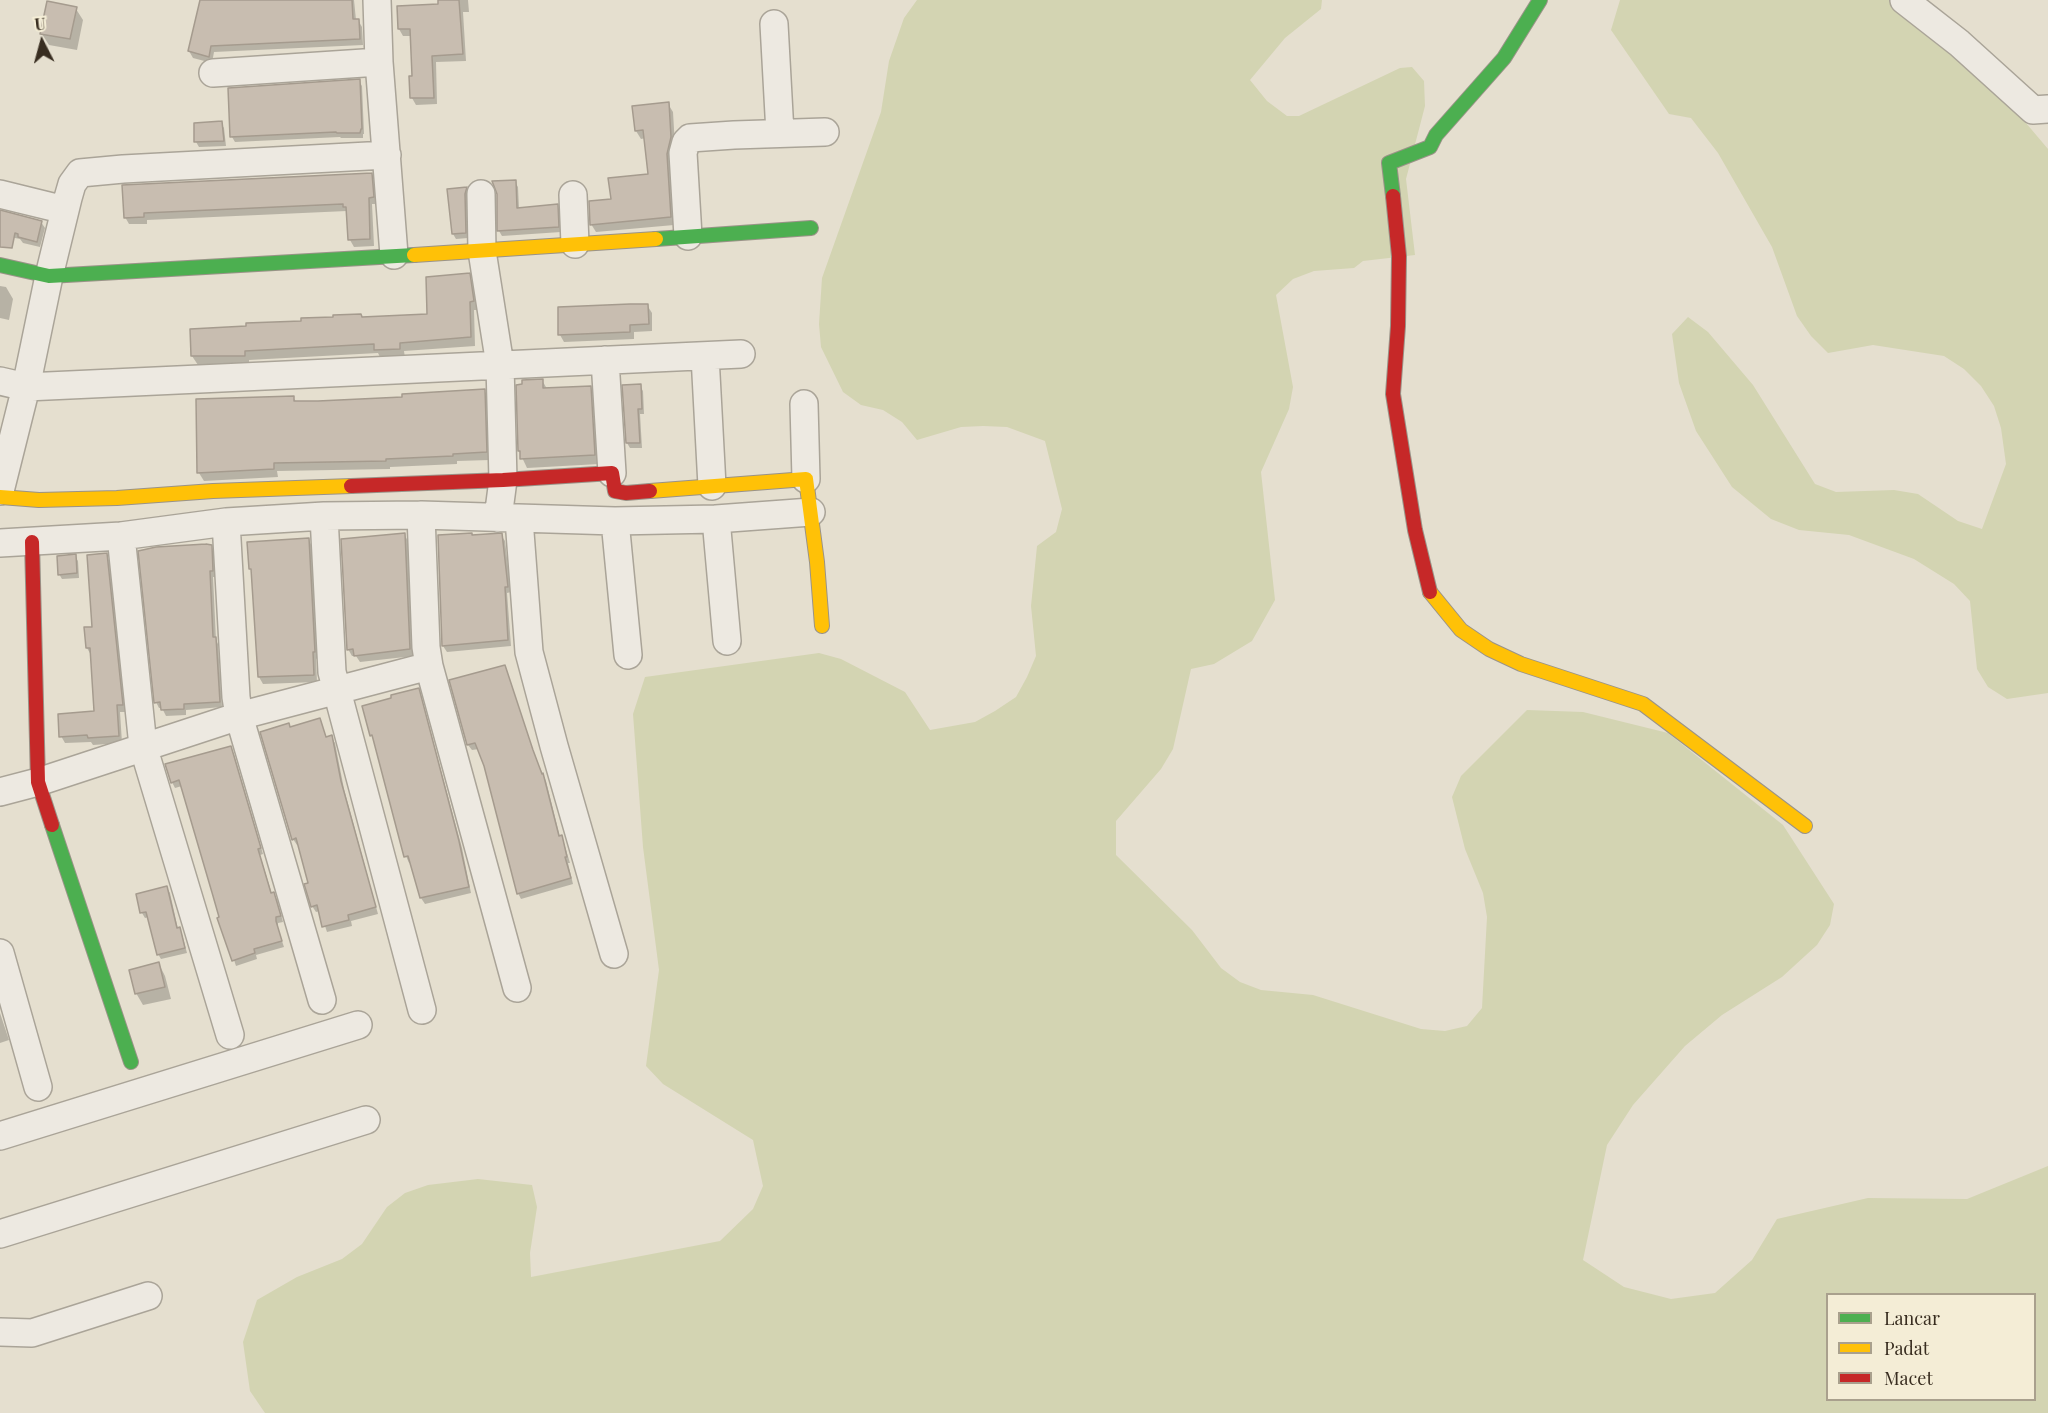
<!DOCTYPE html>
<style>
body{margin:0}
#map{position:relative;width:2048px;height:1413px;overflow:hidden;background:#e5dfcf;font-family:"Playfair Display",serif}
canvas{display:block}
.legend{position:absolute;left:1826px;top:1293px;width:210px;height:108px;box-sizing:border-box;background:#f4edd6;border:2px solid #a9a08d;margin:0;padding:8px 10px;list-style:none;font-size:18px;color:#382d20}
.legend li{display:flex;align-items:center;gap:12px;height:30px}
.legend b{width:30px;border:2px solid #a9a08d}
.north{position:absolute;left:12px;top:12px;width:60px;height:60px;-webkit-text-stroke:4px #f4edd6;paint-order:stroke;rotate:354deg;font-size:16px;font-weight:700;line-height:24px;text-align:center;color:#382d20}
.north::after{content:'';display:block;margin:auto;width:21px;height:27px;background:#382d20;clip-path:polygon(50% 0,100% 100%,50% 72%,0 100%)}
</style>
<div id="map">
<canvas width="2048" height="1413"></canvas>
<ul class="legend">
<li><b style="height:8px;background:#4caf50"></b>Lancar</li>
<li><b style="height:8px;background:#ffc107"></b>Padat</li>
<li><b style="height:8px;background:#c62828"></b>Macet</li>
</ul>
<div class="north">U</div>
</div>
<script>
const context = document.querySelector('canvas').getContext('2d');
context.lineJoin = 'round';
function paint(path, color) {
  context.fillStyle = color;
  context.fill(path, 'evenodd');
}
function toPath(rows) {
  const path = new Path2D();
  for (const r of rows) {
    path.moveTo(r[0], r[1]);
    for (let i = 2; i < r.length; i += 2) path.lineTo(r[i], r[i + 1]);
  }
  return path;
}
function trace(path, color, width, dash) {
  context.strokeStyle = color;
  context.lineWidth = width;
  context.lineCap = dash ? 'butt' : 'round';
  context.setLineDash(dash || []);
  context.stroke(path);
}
paint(toPath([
 [917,0,1322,0,1321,9,1285,38,1250,80,1267,101,1287,116,1299,116,1400,68,1412,67,1424,81,1425,106,1406,179,1415,255,1363,261,1354,268,1314,271,1293,279,1276,295,1293,387,1289,409,1261,472,1275,600,1252,641,1214,664,1191,669,1173,749,1161,769,1116,821,1116,855,1192,930,1221,968,1240,982,1261,990,1313,995,1421,1029,1445,1031,1467,1026,1482,1008,1487,917,1483,893,1465,849,1452,797,1461,776,1527,710,1583,712,1668,733,1783,825,1834,904,1830,925,1817,945,1782,977,1722,1015,1685,1046,1633,1105,1607,1145,1583,1260,1624,1287,1671,1299,1715,1293,1752,1260,1777,1219,1868,1198,1967,1199,2048,1166,2048,1413,265,1413,250,1391,243,1342,257,1300,297,1277,342,1259,362,1244,387,1207,405,1193,428,1185,478,1179,532,1185,537,1207,530,1253,531,1277,720,1241,753,1209,763,1186,753,1140,663,1084,646,1066,659,970,643,847,633,714,645,677,819,653,841,659,905,692,930,730,975,722,995,711,1016,697,1027,677,1036,656,1031,606,1037,546,1056,532,1062,509,1045,441,1007,427,983,426,961,427,917,440,902,422,883,410,861,405,843,392,821,347,819,324,822,278,881,112,889,61,904,18],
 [1828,1294,2034,1294,2034,1400,1828,1400],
 [1620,0,1894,0,1965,51,2048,149,2048,693,2007,699,1988,687,1977,669,1970,601,1954,584,1914,559,1849,535,1799,530,1771,519,1732,487,1696,431,1679,383,1672,334,1688,317,1708,332,1753,385,1815,484,1836,492,1894,490,1918,494,1958,521,1982,529,2006,464,2001,428,1994,406,1981,386,1964,369,1944,356,1873,345,1828,353,1811,336,1797,316,1772,247,1718,153,1691,118,1669,114,1611,30]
]), '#d3d4b2');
paint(toPath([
 [222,0,354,0,356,20,358,20,362,27,363,45,214,52,212,63,193,58,189,51],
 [439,0,468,0,469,12,463,12,466,61,436,62,437,104,416,105,412,98,414,77,411,36,403,36,399,29,440,5],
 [76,9,83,20,77,50,49,45,42,34],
 [359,81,362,86,364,134,363,134,363,138,341,138,340,137,235,142,232,137,229,89],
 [668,104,673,112,675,146,674,225,596,232,591,224,612,200,650,176,646,138,641,139,636,131],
 [221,123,224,128,226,146,199,147,196,142,195,124],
 [371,175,375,182,377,204,372,204,374,246,354,247,350,240,347,211,147,220,147,224,129,224,125,217,124,186],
 [515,182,518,187,519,209,557,205,560,211,561,232,502,236,499,231],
 [466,189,469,194,467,201,468,238,456,239,453,234],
 [0,212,41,222,45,228,40,247,23,243,20,239,0,235],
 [469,275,474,284,478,310,474,310,475,346,404,351,405,358,381,359,378,353,249,360,249,365,198,365,192,356,363,318,429,316],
 [0,286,6,287,13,299,9,320,0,318],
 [647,305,652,313,652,331,634,332,634,339,564,342,560,335],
 [542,380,547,389,590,388,595,397,599,464,527,468,519,451],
 [640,386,643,391,644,414,640,414,642,448,630,448,627,443],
 [484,390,489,398,490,460,457,461,457,464,390,467,390,469,277,471,278,477,204,481,199,473,197,401,293,397,297,403,404,399],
 [404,534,408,541,414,656,360,662,356,656,352,656,348,649],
 [501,535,505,541,511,592,507,593,511,646,447,652,443,646],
 [309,540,312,547,318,658,316,659,317,682,263,684,259,677,253,573,250,568],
 [211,546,214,552,216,577,213,577,216,640,218,644,222,707,186,710,186,715,166,716,162,708,159,708,156,702],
 [106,555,110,562,126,712,120,712,122,743,93,745,91,742,65,743,61,736,96,713,91,655,87,648,93,628],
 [75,556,78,561,79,578,62,579,59,574],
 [504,666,535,757,546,781,560,837,564,843,570,863,568,863,573,884,521,899,518,893,485,765,479,749,472,750,468,745],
 [418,689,421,696,462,848,471,893,425,904,421,898,411,862,409,863,406,856,375,741,371,735],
 [319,720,327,738,331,737,335,743,344,789,378,914,351,921,352,926,327,932,320,911,316,912,312,906,310,884,299,845,297,845,293,839,290,729],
 [231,748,234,754,263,854,260,855,272,894,273,894,277,899,283,922,278,923,278,929,284,947,256,955,257,959,236,966,220,918,182,786,175,788,172,782],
 [167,888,170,893,178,929,182,934,187,953,161,959,158,954,149,917,145,918,142,913,138,895],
 [159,964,165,976,171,999,143,1005,136,993],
 [0,1013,9,1040,0,1043]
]), '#0003');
const building = toPath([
 [200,0,352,0,353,19,359,19,360,39,211,46,209,57,188,51,200,0],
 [438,0,459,0,463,54,432,56,434,98,410,98,409,76,412,76,410,29,398,29,397,6,438,4,438,0],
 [47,1,77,7,70,39,40,34,47,1],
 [360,79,362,129,361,129,360,133,337,133,336,132,230,137,228,88,360,79],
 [669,102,671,137,667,154,671,217,590,225,589,201,611,199,608,178,648,174,643,130,635,131,632,106,669,102],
 [222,121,224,141,194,142,194,123,222,121],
 [372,173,374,197,369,198,370,239,348,240,346,207,343,207,343,204,144,213,144,217,124,218,122,185,372,173],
 [516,180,517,208,558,204,559,227,497,231,497,194,492,181,516,180],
 [467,187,465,194,466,233,452,234,447,189,467,187],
 [0,210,42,221,37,242,18,237,18,234,15,233,12,248,0,247,0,210],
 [470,273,474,301,470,302,471,337,400,343,400,349,374,350,374,344,245,351,245,356,191,356,190,329,246,326,246,323,301,321,301,318,333,317,333,315,361,314,362,317,427,314,426,277,470,273],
 [630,304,648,304,649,324,630,325,630,332,558,335,558,307,630,304],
 [543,379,543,388,591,386,595,455,520,459,520,451,518,451,516,385,522,384,522,380,543,379],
 [641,384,642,409,638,409,640,443,626,443,622,385,641,384],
 [485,389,487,452,453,454,453,456,386,459,386,461,274,463,274,469,197,473,196,399,294,396,294,401,318,401,402,397,402,394,485,389],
 [405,533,410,649,354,656,353,649,347,650,341,539,405,533],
 [472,533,472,535,502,533,508,587,505,587,508,640,442,646,438,535,472,533],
 [309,538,315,652,313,652,314,675,258,677,251,569,249,569,247,542,309,538],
 [206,544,212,545,213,571,210,571,213,637,216,637,220,702,184,704,184,709,161,710,160,702,154,703,138,551,156,547,206,544],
 [107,553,123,705,117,705,119,736,88,738,87,735,59,737,58,714,94,711,90,648,86,648,84,627,92,627,87,555,107,553],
 [76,554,77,573,58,575,57,556,76,554],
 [505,665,533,750,542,774,543,773,559,836,562,835,567,857,565,857,571,878,517,894,484,766,475,743,467,745,449,680,505,665],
 [419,688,459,841,469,887,420,898,408,856,404,857,372,735,370,736,362,706,391,698,391,695,419,688],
 [320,718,326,737,332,735,341,781,376,907,348,915,349,920,322,927,317,905,311,907,304,884,308,883,296,838,292,840,260,732,289,723,290,727,320,718],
 [231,746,261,848,258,849,271,893,274,892,281,916,276,917,276,921,282,941,254,949,255,953,232,961,217,918,219,917,213,896,179,780,171,783,165,764,231,746],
 [167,886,177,928,180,927,185,948,157,955,146,912,140,913,136,894,167,886],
 [159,962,165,987,135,994,129,970,159,962]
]);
paint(building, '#c8bdb0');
trace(building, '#a59b8e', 1.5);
const street = toPath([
 [377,0,379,62,394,255],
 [1904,0,1959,43,2033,110,2048,109],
 [774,24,780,133],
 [213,73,379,62],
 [0,194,65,210],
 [481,194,482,251,500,365,503,480,498,518],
 [573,195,575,244],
 [688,236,683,153,686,142,690,138,734,135,825,132],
 [705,356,712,486],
 [605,360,612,473],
 [0,381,26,387,49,276,68,198,72,184,80,173,123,169,387,155],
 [804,404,806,479],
 [0,491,26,387,741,354],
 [421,515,426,647,429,666,517,988],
 [324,516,332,672,422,1010],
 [519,519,529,652,554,746,614,954],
 [716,519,727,641],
 [615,521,628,655],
 [226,522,236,697,239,716,322,1000],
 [121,536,143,746,230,1035],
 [0,543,121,536,226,522,324,516,421,515,615,521,716,519,811,512],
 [0,792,38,782,239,716,429,666],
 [0,953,38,1087],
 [0,1136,358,1025],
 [0,1234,366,1120],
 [0,1332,32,1333,148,1296]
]);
const fast = toPath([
 [1393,196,1389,163,1430,147,1436,135,1504,58,1540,0],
 [656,239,811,228],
 [0,265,49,276,414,255],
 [52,825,131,1062]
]);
const slow = toPath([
 [414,255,656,239],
 [650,491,806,479,817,562,822,626],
 [0,497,39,500,117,498,213,491,351,486],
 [1430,592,1461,630,1489,649,1521,664,1643,704,1805,826]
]);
const jam = toPath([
 [1393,196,1399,256,1398,326,1393,394,1415,530,1430,592],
 [351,486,503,480,612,473,615,491,626,493,650,491],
 [32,542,38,782,52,825]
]);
trace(street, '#aaa498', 30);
trace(fast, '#9a9388', 16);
trace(slow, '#9a9388', 16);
trace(jam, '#9a9388', 16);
trace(street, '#ede9e1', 27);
trace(fast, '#4caf50', 14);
trace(slow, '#ffc107', 14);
trace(jam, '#c62828', 14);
</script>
